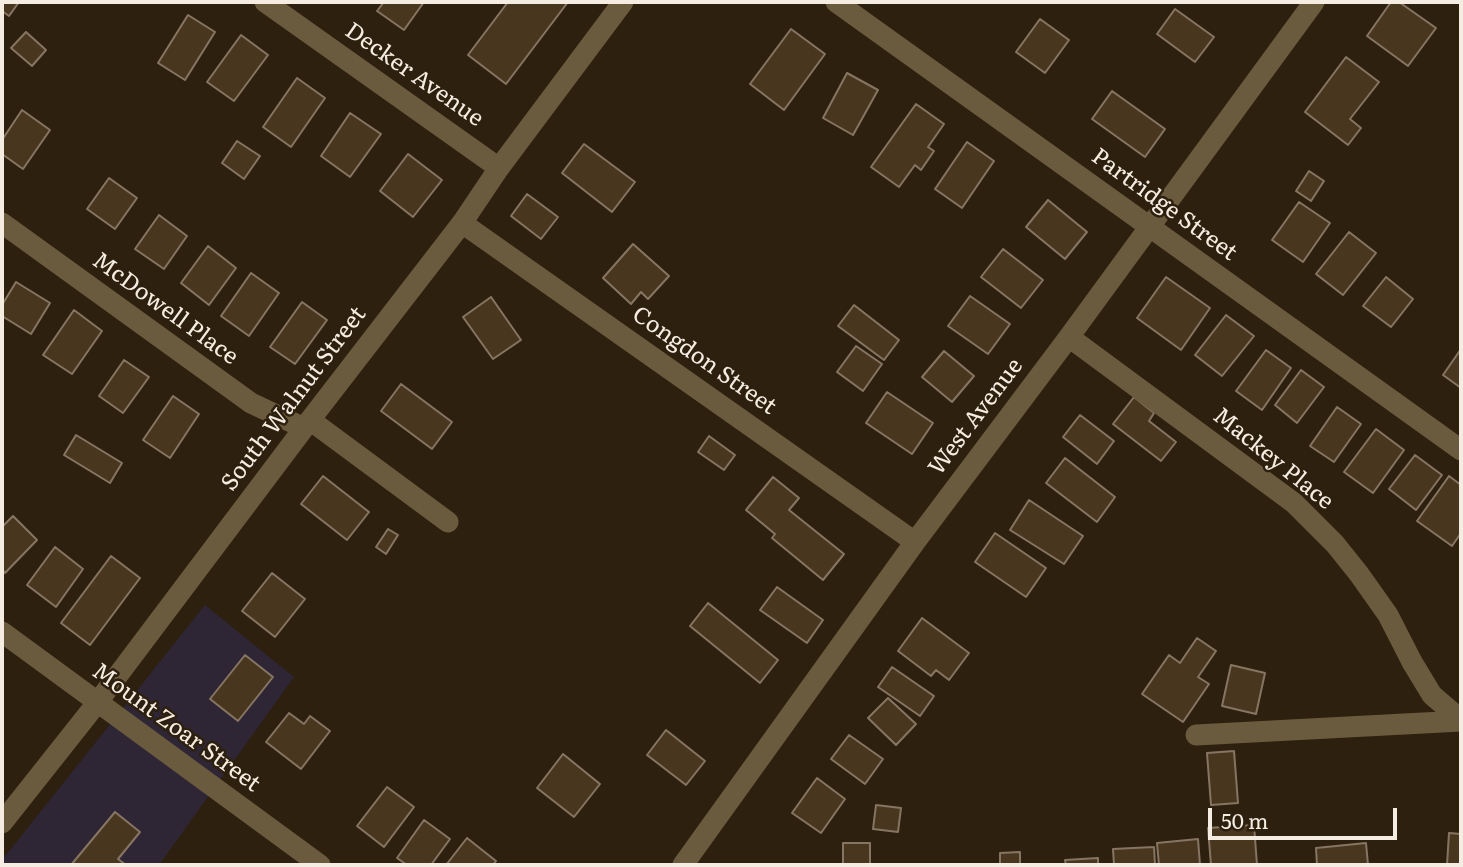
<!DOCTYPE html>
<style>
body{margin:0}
#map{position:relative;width:1463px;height:867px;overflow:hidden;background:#2d200e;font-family:Literata,serif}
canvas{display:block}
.frame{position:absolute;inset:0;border:4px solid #f6ede2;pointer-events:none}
.scale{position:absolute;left:1208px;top:808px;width:189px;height:32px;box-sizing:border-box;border:4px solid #f6ede2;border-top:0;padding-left:9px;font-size:21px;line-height:24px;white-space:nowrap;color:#f6ede2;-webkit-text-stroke:5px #2d200e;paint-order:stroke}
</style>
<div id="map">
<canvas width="1463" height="867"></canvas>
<div class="frame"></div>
<div class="scale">50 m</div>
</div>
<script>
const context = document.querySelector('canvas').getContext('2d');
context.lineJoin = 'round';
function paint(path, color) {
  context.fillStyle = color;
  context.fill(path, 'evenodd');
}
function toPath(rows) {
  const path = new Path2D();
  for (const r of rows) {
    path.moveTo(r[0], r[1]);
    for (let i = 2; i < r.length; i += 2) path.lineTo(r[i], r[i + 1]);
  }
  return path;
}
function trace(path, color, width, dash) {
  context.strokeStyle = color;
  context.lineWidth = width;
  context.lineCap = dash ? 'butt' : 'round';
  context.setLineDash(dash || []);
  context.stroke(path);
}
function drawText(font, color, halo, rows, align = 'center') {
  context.font = font + ' Literata,serif';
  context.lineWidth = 5;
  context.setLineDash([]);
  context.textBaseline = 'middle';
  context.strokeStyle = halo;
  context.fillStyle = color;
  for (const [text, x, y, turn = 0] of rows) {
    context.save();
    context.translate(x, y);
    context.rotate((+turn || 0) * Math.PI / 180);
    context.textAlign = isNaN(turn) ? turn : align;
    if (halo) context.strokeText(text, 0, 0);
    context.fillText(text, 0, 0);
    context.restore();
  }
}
paint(toPath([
 [205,605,294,677,159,865,2,865,2,860]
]), '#2e2635');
const building = toPath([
 [2,2,19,2,9,16,2,11,2,2],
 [384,2,424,2,404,30,377,11,384,2],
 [508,2,568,2,506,84,468,55,508,2],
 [1391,2,1399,2,1436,28,1408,66,1367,36,1391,2],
 [1175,9,1214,37,1195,62,1157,34,1175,9],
 [188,15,215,32,185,80,158,63,188,15],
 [1040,19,1069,40,1045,73,1016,52,1040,19],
 [791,29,825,54,784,110,750,84,791,29],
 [26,32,46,50,32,66,11,48,26,32],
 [241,35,268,55,234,101,207,82,241,35],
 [1346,57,1379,82,1350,119,1361,128,1348,145,1305,112,1346,57],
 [847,73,878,90,853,135,823,118,847,73],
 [297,78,325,98,291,147,263,127,297,78],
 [1112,91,1165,129,1145,157,1092,119,1112,91],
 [916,104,944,124,928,147,934,151,921,170,915,165,899,187,871,167,916,104],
 [22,110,50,130,23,169,2,154,2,140,22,110],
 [350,113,381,134,350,177,321,156,350,113],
 [237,141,260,156,244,179,222,163,237,141],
 [967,142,994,161,962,208,935,189,967,142],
 [584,144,635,182,612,212,562,173,584,144],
 [408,154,442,180,413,217,380,191,408,154],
 [1309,171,1324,181,1311,201,1296,191,1309,171],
 [109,178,137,198,115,229,87,209,109,178],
 [527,194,558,217,541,239,511,216,527,194],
 [1048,200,1087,232,1065,259,1026,227,1048,200],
 [1299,202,1330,223,1303,262,1272,240,1299,202],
 [159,215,187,236,164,269,135,249,159,215],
 [1349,232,1376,253,1343,295,1316,274,1349,232],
 [633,244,669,276,648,299,641,292,631,304,603,278,633,244],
 [208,246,236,268,209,305,181,283,208,246],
 [1003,249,1043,280,1021,308,981,277,1003,249],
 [251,273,279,293,249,336,221,316,251,273],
 [1166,277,1210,308,1181,350,1137,318,1166,277],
 [1386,277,1413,299,1391,327,1363,306,1386,277],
 [16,282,50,303,31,334,2,316,2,305,16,282],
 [970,296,1010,324,988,354,948,326,970,296],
 [491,297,521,340,493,359,463,317,491,297],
 [302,302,327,320,295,364,270,347,302,302],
 [854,305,899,340,884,360,838,326,854,305],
 [74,310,102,331,72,374,43,355,74,310],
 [1226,315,1254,336,1222,376,1195,355,1226,315],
 [856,346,882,364,863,391,837,372,856,346],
 [1461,349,1461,388,1443,375,1461,349],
 [1266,350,1291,368,1262,410,1236,391,1266,350],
 [944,351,974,376,952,402,922,377,944,351],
 [124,360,149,377,123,413,99,396,124,360],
 [1301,370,1324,387,1297,423,1275,405,1301,370],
 [401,384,452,422,432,449,381,411,401,384],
 [887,392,933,423,912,454,866,423,887,392],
 [173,396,199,414,170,458,143,440,173,396],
 [1134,397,1154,413,1149,421,1176,442,1161,461,1113,424,1134,397],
 [1337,407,1361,424,1334,462,1310,446,1337,407],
 [1080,415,1114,441,1097,464,1063,437,1080,415],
 [1376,429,1404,450,1373,493,1344,472,1376,429],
 [76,435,122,463,110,483,64,455,76,435],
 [709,436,735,455,724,470,698,452,709,436],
 [1415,455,1442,475,1416,510,1389,489,1415,455],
 [1065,458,1115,497,1097,522,1046,483,1065,458],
 [323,476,369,512,347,540,301,504,323,476],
 [1449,476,1461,485,1461,533,1452,546,1417,521,1449,476],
 [773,477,799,498,789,510,844,554,823,580,772,538,775,534,746,510,773,477],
 [1029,500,1083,536,1064,564,1010,530,1029,500],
 [13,516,37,540,5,573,2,569,2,527,13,516],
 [388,529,398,535,386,554,376,547,388,529],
 [995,533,1046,568,1026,597,975,562,995,533],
 [55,547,83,569,56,607,27,585,55,547],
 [111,556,140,578,90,645,61,623,111,556],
 [272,573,305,599,275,637,242,611,272,573],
 [777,587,823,620,807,643,760,610,777,587],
 [708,603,778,660,760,683,690,626,708,603],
 [922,618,969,653,949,680,936,670,931,676,898,651,922,618],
 [1197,638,1216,651,1198,677,1209,684,1183,722,1142,694,1169,655,1180,663,1197,638],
 [245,655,273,677,238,721,210,699,245,655],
 [1231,665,1265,673,1256,714,1222,706,1231,665],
 [892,667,934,696,920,716,878,687,892,667],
 [888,698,916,724,896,745,868,718,888,698],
 [289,713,304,724,310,716,330,731,301,769,266,742,289,713],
 [666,730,705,761,686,785,647,755,666,730],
 [849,735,883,759,865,784,831,759,849,735],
 [1234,751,1238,803,1211,805,1207,753,1234,751],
 [563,754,600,784,574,817,537,788,563,754],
 [817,778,845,799,821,833,792,813,817,778],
 [387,787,414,807,384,847,357,826,387,787],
 [876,805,901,808,898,832,873,829,876,805],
 [115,812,140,832,118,859,126,865,71,865,115,812],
 [424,820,450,839,431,865,407,865,397,858,424,820],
 [1254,825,1257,865,1211,865,1208,828,1254,825],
 [1449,833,1461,834,1461,865,1447,865,1449,833],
 [467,838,496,861,493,865,446,865,467,838],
 [1198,839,1200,865,1159,865,1157,843,1198,839],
 [843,843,870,843,870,865,843,865,843,843],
 [1366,843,1368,865,1317,865,1316,848,1366,843],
 [1154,847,1155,865,1114,865,1113,849,1154,847],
 [1020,852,1020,865,1000,865,1000,853,1020,852],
 [1098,858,1098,865,1066,865,1065,860,1098,858]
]);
paint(building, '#48361f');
trace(building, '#867562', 2);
trace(toPath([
 [265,2,499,168],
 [836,2,1461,450],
 [2,223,251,403,304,428],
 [462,223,915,542],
 [1069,337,1294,503,1335,544,1359,574,1388,615,1412,662,1432,695,1461,720],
 [310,420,448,522],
 [2,632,320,865],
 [1196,735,1461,721],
 [2,823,97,703,310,420,462,223,499,168,623,2],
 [683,865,915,542,1069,337,1314,2]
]), '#6b5b3e', 21);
drawText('23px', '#f6ede2', '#2d200e', [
 ["Decker Avenue",414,75,35],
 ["Partridge Street",1164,205,36],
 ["McDowell Place",165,309,36],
 ["Congdon Street",704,361,35],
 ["South Walnut Street",294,399,-53],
 ["West Avenue",976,417,-53],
 ["Mackey Place",1273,459,39],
 ["Mount Zoar Street",176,728,36]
]);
</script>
